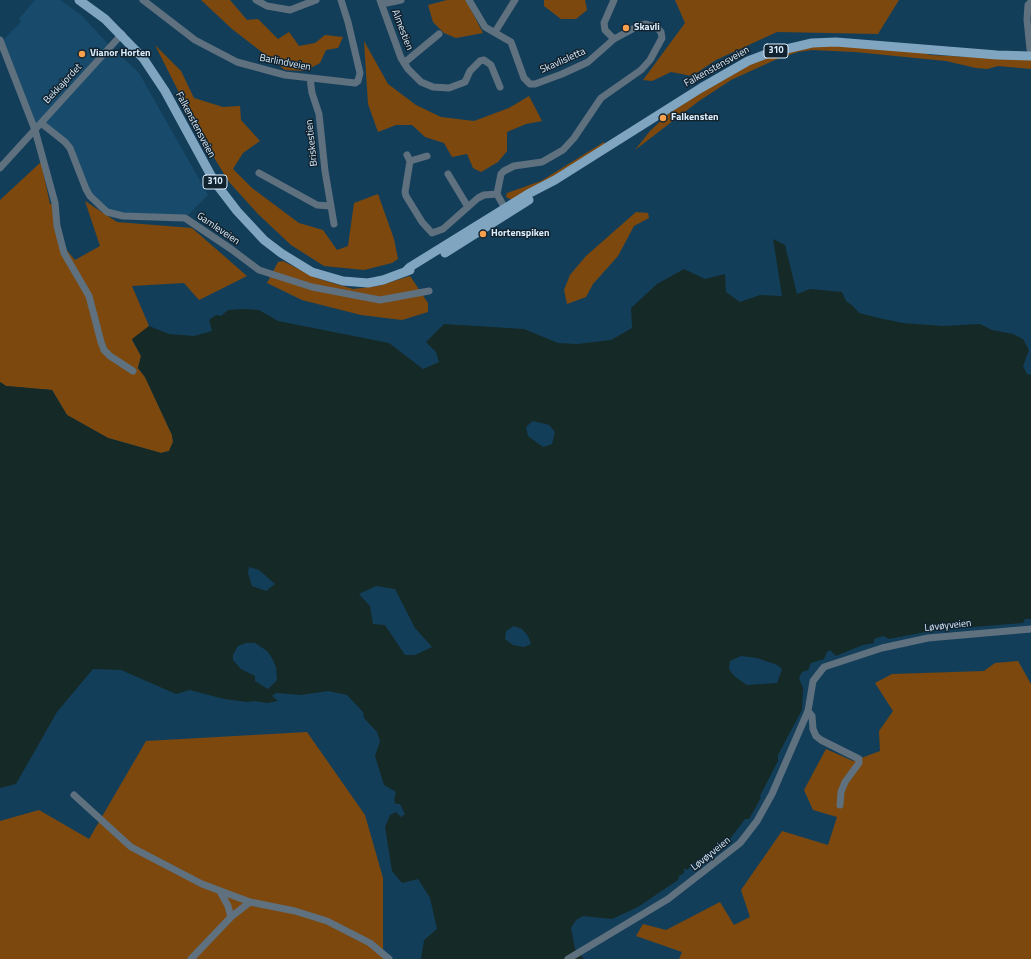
<!DOCTYPE html>
<meta charset="utf-8">
<style>
body{margin:0}
canvas{display:block;background:#133e5a}
</style>
<canvas width="1031" height="959"></canvas>
<script>
const context = document.querySelector('canvas').getContext('2d');
context.lineJoin = 'round';
function paint(path, color) {
  context.fillStyle = color;
  context.fill(path, 'evenodd');
}
function toPath(rows) {
  const path = new Path2D();
  for (const r of rows) {
    path.moveTo(r[0], r[1]);
    for (let i = 2; i < r.length; i += 2) path.lineTo(r[i], r[i + 1]);
  }
  return path;
}
function trace(path, color, width, dash) {
  context.strokeStyle = color;
  context.lineWidth = width;
  context.lineCap = dash ? 'butt' : 'round';
  context.setLineDash(dash || []);
  context.stroke(path);
}
function drawText(font, color, halo, rows, align = 'center') {
  context.font = font + ' "Titillium Web",sans-serif';
  context.lineWidth = 3;
  context.setLineDash([]);
  context.textBaseline = 'middle';
  context.strokeStyle = halo;
  context.fillStyle = color;
  for (const [text, x, y, turn = 0] of rows) {
    context.save();
    context.translate(x, y);
    context.rotate((+turn || 0) * Math.PI / 180);
    context.textAlign = isNaN(turn) ? turn : align;
    if (halo) context.strokeText(text, 0, 0);
    context.fillText(text, 0, 0);
    context.restore();
  }
}
paint(toPath([
 [35,0,60,0,81,15,108,44,139,73,208,195,189,214,181,217,113,215,90,196,70,148,58,137,36,124,3,40,21,22,19,19]
]), '#174a6b');
paint(toPath([
 [201,0,230,0,247,20,258,19,278,39,289,32,299,46,315,43,325,35,343,37,338,48,326,50,320,63,305,71,285,70,232,29],
 [447,0,466,0,483,33,456,38,444,33,433,22,428,5],
 [544,0,585,0,587,10,576,19,561,19,544,6],
 [675,0,899,0,878,34,777,32,716,60,692,76,671,72,652,81,643,80,685,23],
 [364,41,388,84,416,105,441,117,474,121,509,108,529,96,542,121,526,124,507,132,507,151,498,162,481,172,473,168,467,154,452,157,444,143,425,137,412,125,396,125,378,132,368,104],
 [155,45,181,71,194,98,223,107,240,106,241,120,260,141,243,153,233,169,252,188,299,223,323,230,337,250,348,246,354,203,378,194,394,239,398,259,392,263,364,270,324,266,291,245,258,214,229,182,202,138],
 [828,45,922,52,930,55,1031,60,1031,69,998,66,987,69,976,68,946,61,855,52,812,50,798,52,777,59,731,80,699,101,635,150,650,131,668,114,740,68,786,50],
 [604,142,605,144,520,197,512,200,506,197,507,193,541,181],
 [41,162,50,204,53,204,60,242,75,260,100,246,85,201,117,222,192,228,247,276,199,300,184,283,132,286,149,326,132,340,141,356,138,368,145,377,172,435,173,442,169,451,161,453,108,438,67,415,52,390,6,386,0,382,0,200],
 [636,212,648,213,649,218,634,226,618,256,593,284,586,297,567,304,564,290,570,275,586,256],
 [283,261,316,278,353,289,378,286,410,276,428,303,428,312,402,320,361,315,302,300,267,283,278,262],
 [1018,661,1031,684,1031,959,679,959,682,952,636,936,643,924,666,930,720,902,734,925,750,917,741,890,782,831,828,845,837,817,813,810,804,790,826,749,853,761,880,751,879,731,893,711,875,683,892,674,984,671,995,663],
 [307,732,365,815,383,878,383,959,0,959,0,821,39,810,89,839,146,741]
]), '#7c480d');
paint(toPath([
 [773,239,785,245,797,294,810,289,842,292,846,301,853,306,859,313,879,318,903,323,943,326,980,324,992,330,1013,334,1023,339,1029,350,1023,366,1027,374,1031,375,1031,619,1025,619,1023,623,936,630,889,639,883,636,874,639,874,643,863,645,836,656,830,650,827,652,824,659,811,663,808,670,802,672,799,678,803,688,802,710,778,755,778,761,760,796,761,798,749,819,745,819,730,839,704,859,701,857,687,870,684,868,684,873,679,876,678,880,638,907,612,919,583,916,576,920,571,928,575,949,584,959,421,959,424,940,437,929,430,898,418,879,402,883,392,871,385,827,390,815,396,812,401,817,405,814,400,804,396,804,394,800,396,792,384,785,375,756,380,741,377,732,364,718,363,712,347,695,328,691,301,695,276,693,272,696,278,701,267,703,254,701,247,702,224,699,190,690,176,694,121,670,93,669,57,712,16,784,0,788,0,382,6,386,52,390,67,415,108,438,161,453,169,451,173,442,172,435,145,377,138,368,141,356,132,339,149,326,169,334,194,336,212,331,209,320,216,315,221,316,228,310,244,309,259,310,278,321,389,343,423,369,439,362,436,352,426,342,444,324,524,329,558,343,577,344,611,340,632,328,631,308,657,284,684,269,705,279,725,274,726,292,740,302,760,295,782,296],
 [533,421,549,425,555,432,552,444,543,447,528,436,526,427],
 [249,567,259,570,275,584,266,591,252,586,248,573],
 [376,586,395,589,415,628,432,647,415,655,405,655,385,625,373,624,370,606,359,594],
 [514,626,522,629,528,636,531,644,524,647,513,645,505,639,506,631],
 [246,643,255,643,267,651,272,658,276,667,277,680,268,689,255,681,255,676,241,669,233,660,233,655,238,646],
 [741,656,757,658,777,665,782,669,777,683,747,685,734,676,729,669,730,661]
]), '#152926');
trace(toPath([
 [143,0,195,40,237,62,285,75,355,83,358,81,360,73,348,22,341,0],
 [256,0,267,6,290,10,316,0],
 [380,0,401,58,408,69,421,82,433,87,449,88,465,82,470,71,480,61,484,60,491,65,500,87],
 [469,0,485,27,511,42,524,78,530,84,535,84,562,74,588,62,614,39,640,25,646,24,656,27,661,32,662,38,650,60,641,70,601,98,574,138,563,150,542,162,514,166,504,171,501,174,497,194,507,212],
 [382,4,401,0],
 [495,32,515,0],
 [614,39,605,30,604,23,614,0],
 [0,40,35,130,55,203,57,226,64,253,89,296,101,342,104,350,110,356,133,371],
 [1030,49,1027,20,1028,5,1031,2],
 [404,63,439,34],
 [310,78,312,93,319,114,325,171,334,224],
 [41,123,65,142,70,148,86,189,90,196,107,212,123,216,185,218,231,249,259,270,312,287,380,300,429,291],
 [407,155,410,161,405,192,406,196,422,222,432,233,443,229,478,198,484,195,497,194],
 [410,161,427,156],
 [0,168,122,34],
 [259,173,317,205,330,206],
 [448,174,468,207],
 [808,711,812,716,813,729,816,736,821,740,859,759,859,763,845,782,841,792,840,805],
 [74,795,131,847,202,884,250,902,295,911,327,921,370,943,389,959],
 [220,891,228,906,231,917],
 [191,959,231,917,250,902],
 [568,959,668,899,740,843,757,821,772,794,808,711,813,681,824,667,882,648,928,638,1031,629]
]), '#5f707e', 7);
trace(toPath([
 [79,0,105,19,143,58,165,91,214,181,237,211,264,240,281,253,312,272,343,281,368,283,383,280,410,270],
 [445,253,529,200],
 [405,272,410,267,528,194,555,180,701,88,748,61,769,53,812,43,836,42,997,55,1031,56]
]), '#80a5c1', 9);
for (const [x, y, r, color] of [
 [626,28,4,"#f8a04b"],
 [82,54,4,"#f8a04b"],
 [663,118,4,"#f8a04b"],
 [483,234,4,"#f8a04b"]
]) {
  const dot = new Path2D();
  dot.arc(x, y, r, 0, 2 * Math.PI);
  context.fillStyle = color;
  context.fill(dot);
  trace(dot, '#122330', 1.5);
}
for (const [x, y, w] of [
 [776,51,24],
 [215,182,24]
]) {
  const box = new Path2D();
  box.roundRect(x - w / 2, y - 7, w, 14, 3);
  context.fillStyle = '#122330';
  context.fill(box);
  trace(box, '#dcedfc', 1);
}
drawText('bold 9px', '#dcedfc', null, [
 ["310",776,51],
 ["310",215,182]
]);
drawText('bold 10px', '#dcedfc', '#122330', [
 ["Skavli",634,28],
 ["Vianor Horten",90,54],
 ["Falkensten",671,118],
 ["Hortenspiken",491,234]
], 'left');
drawText('10px', '#dcedfc', '#122330', [
 ["Almestien",402,30,69],
 ["Skavlisletta",563,61,-24],
 ["Barlindveien",285,63,11],
 ["Falkenstensveien",717,67,-29],
 ["Bekkajordet",63,84,-47],
 ["Falkenstensveien",195,125,62],
 ["Briskestien",312,143,-96],
 ["Gamleveien",218,229,34],
 ["Løvøyveien",948,626,-6],
 ["Løvøyveien",711,854,-39]
]);
</script>
